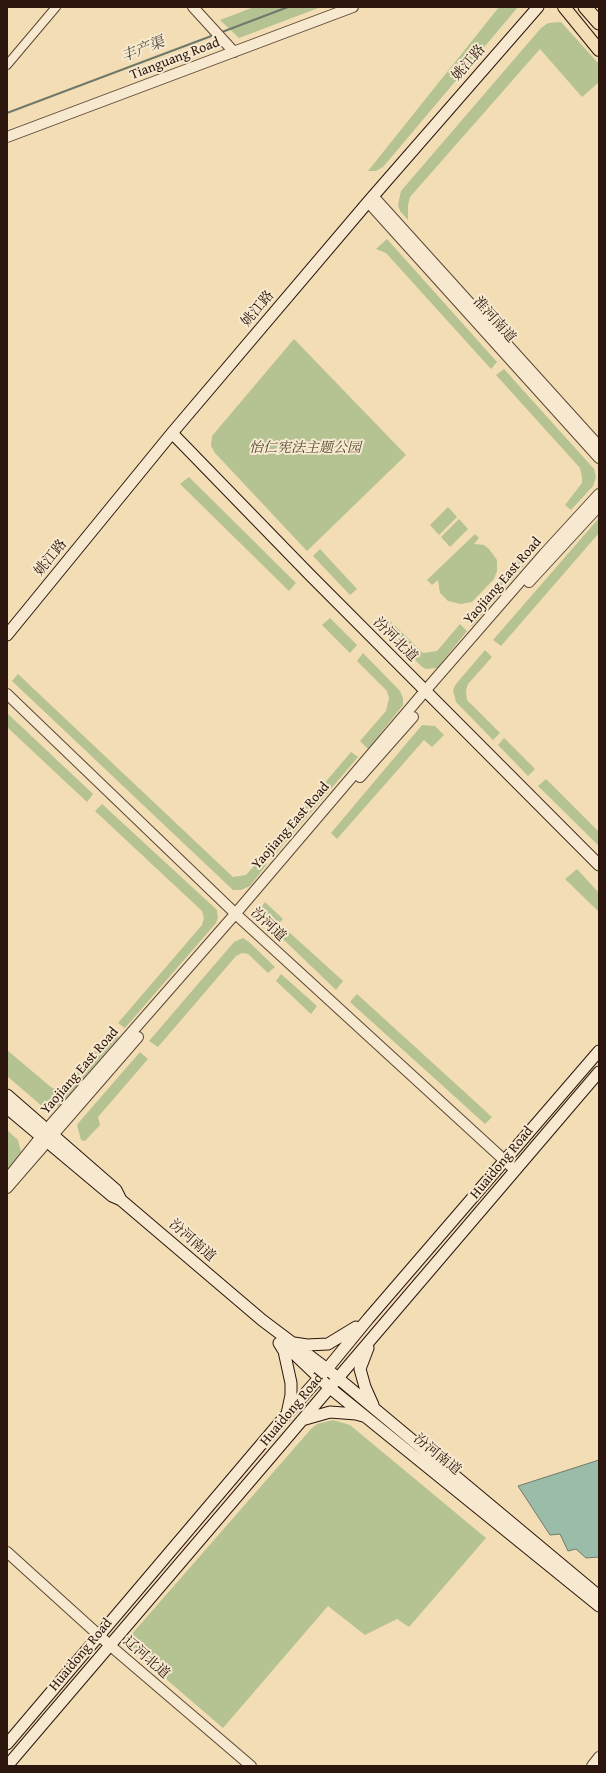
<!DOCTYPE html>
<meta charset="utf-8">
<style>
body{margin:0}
#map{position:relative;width:606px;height:1773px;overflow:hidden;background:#f3ddb5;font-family:"Gentium Book Plus",serif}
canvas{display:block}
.frame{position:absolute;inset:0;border:8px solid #2b150c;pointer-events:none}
</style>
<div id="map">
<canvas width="606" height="1773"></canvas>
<div class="frame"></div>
</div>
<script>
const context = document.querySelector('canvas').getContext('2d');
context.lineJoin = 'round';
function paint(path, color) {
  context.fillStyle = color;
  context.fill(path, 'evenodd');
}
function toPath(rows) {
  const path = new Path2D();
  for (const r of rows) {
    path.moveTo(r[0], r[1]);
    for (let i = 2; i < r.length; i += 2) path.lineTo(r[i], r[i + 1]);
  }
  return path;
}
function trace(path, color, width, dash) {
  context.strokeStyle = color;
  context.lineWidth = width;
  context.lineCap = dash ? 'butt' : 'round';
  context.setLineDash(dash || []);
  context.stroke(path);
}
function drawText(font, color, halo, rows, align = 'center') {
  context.font = font + ' "Gentium Book Plus","Noto Serif SC",serif';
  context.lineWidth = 4;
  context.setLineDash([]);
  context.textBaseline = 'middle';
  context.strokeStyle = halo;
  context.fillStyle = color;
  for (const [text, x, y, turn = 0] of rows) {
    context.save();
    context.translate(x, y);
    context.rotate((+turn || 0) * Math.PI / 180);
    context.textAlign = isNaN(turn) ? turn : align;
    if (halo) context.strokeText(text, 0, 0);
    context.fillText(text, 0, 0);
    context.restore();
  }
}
paint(toPath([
 [254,7,321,7,239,38,220,20],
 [499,7,518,7,383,167,376,171,368,171],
 [561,22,599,64,599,82,582,97,540,49,410,197,408,205,408,220,400,211,398,205,401,191,541,28,548,23],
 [387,239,497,362,491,369,386,253,376,249],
 [294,339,406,455,307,551,215,453,211,446,212,436],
 [504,369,594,469,596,477,593,486,571,510,565,505,582,483,582,477,580,468,496,375],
 [189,477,296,583,289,591,180,484],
 [448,507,457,517,439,535,430,525],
 [599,518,599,533,501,646,493,640],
 [459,519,468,529,450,547,441,537],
 [475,534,479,538,474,544,484,545,489,549,497,560,497,571,494,579,472,602,461,604,448,601,440,593,438,580,432,585,427,580],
 [320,549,357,589,350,595,313,556],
 [520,556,526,563,472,626,465,619],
 [330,618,357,645,350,653,322,625],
 [388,619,423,653,437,651,460,624,467,631,437,668,426,669,421,666,381,625],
 [485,650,492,657,468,684,466,690,467,700,500,733,493,740,456,702,453,690,456,684],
 [363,653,400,691,403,698,403,705,368,749,360,741,386,711,389,698,387,691,357,661],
 [18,674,233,877,246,875,261,858,267,864,250,886,241,890,233,890,12,681],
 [7,713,93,794,87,802,7,727],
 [422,725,435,726,444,735,432,747,424,740,337,839,331,833],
 [504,738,535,769,528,776,498,745],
 [351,752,358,757,271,859,265,853],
 [546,779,599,832,599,846,538,786],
 [102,804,217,910,218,918,216,923,125,1028,118,1023,202,925,204,918,202,911,95,811],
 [577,869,599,893,599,912,565,879],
 [265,902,283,919,279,923,343,981,336,990,260,917,258,912],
 [243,938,249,942,275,967,268,973,248,954,242,953,236,956,158,1047,149,1041,234,942],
 [281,974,317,1006,311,1014,276,981],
 [357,994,492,1117,485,1124,350,1002],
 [112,1030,119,1037,60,1105,53,1108,43,1107,7,1076,7,1050,52,1088,58,1089,63,1086],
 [140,1052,148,1059,98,1117,100,1125,85,1141,81,1140,77,1125,81,1120],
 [7,1130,18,1140,21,1152,7,1169],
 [333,1420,350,1425,486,1538,409,1627,397,1619,365,1635,328,1606,223,1728,124,1643,311,1429,317,1424]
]), '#b5c292');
const water = toPath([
 [599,1460,599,1557,586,1558,576,1549,568,1551,560,1534,550,1535,518,1486,599,1460]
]);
paint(water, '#9cbcaa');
trace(water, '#6f796b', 1);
trace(toPath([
 [222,32,288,7],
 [7,113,214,35]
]), '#6f796b', 2);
const minor = toPath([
 [7,65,56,7]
]);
const tertiary = toPath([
 [193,7,234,52],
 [7,137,353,7],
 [373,196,599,446],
 [368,202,599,458],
 [529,582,599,506],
 [7,694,240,918,515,1170],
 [360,777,413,717],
 [7,1179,47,1129,236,913,425,691,544,554,599,494],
 [7,1188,138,1037],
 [7,1552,113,1648,251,1766],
 [592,1766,599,1757]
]);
const secondary = toPath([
 [172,433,310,575,599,865],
 [7,635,172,433,368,202,538,7],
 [7,1095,116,1190,121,1200,262,1320,327,1369,599,1596],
 [7,1108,112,1196,121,1200],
 [279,1343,284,1351,291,1383,291,1395,287,1414],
 [294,1343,307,1345,328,1344,356,1327],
 [287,1347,330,1388,599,1606],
 [368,1348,360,1369,365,1387,373,1405],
 [302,1420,330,1412,356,1414,363,1416],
 [7,1744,287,1414,327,1369,368,1319,599,1051],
 [7,1766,599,1072]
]);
const primary = toPath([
 [564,7,599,50]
]);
const trunk = toPath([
 [585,7,599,23]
]);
trace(minor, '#5d4736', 10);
trace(tertiary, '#5d4736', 12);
trace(secondary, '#2b150c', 13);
trace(primary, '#2b150c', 14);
trace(trunk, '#2b150c', 15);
trace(minor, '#f7e9cf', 8);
trace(tertiary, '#f7e9cf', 10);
trace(secondary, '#f7e9cf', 11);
trace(primary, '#f3ddb5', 12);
trace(trunk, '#f3ddb5', 13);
drawText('14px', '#2b150c', '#f7e9cf', [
 ["Tianguang Road",175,59,-21],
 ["姚江路",469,63,-49],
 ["姚江路",258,309,-50],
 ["淮河南道",494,320,48],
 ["姚江路",51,558,-51],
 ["Yaojiang East Road",503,581,-49],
 ["汾河北道",395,640,45],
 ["Yaojiang East Road",291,826,-49],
 ["汾河道",268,925,43],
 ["Yaojiang East Road",80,1071,-49],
 ["Huaidong Road",502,1163,-50],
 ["汾河南道",192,1241,41],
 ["Huaidong Road",292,1410,-50],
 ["汾河南道",437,1455,39],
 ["Huaidong Road",81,1655,-50],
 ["辽河北道",146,1658,41]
]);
drawText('italic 14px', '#544934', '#f7e9cf', [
 ["怡仁宪法主题公园",305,448]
]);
drawText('italic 15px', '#534f43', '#f7e9cf', [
 ["丰产渠",143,50,-21]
]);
</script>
